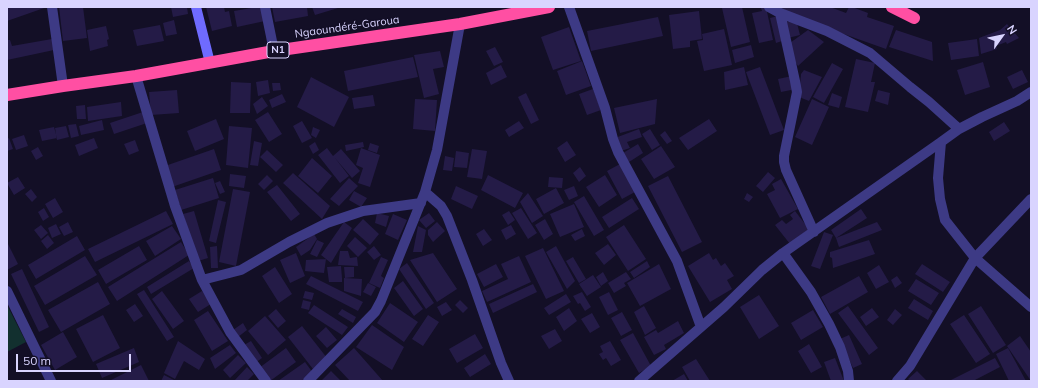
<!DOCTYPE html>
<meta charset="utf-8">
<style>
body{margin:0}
#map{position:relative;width:1038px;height:388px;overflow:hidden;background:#130f26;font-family:Mulish,sans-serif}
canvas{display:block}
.frame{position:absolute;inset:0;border:8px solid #d9d4ff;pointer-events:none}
.north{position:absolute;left:982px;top:16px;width:40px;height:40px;-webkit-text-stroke:3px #130f26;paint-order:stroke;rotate:57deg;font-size:11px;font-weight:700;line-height:16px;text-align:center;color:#d9d4ff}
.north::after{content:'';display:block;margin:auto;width:14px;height:18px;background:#d9d4ff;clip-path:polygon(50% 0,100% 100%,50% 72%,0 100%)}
.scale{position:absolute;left:16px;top:354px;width:115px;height:18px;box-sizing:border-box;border:2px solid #d9d4ff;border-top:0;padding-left:5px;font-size:12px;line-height:14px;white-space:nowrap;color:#d9d4ff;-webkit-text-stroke:3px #130f26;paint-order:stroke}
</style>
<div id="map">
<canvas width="1038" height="388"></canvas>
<div class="frame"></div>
<div class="north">N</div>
<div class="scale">50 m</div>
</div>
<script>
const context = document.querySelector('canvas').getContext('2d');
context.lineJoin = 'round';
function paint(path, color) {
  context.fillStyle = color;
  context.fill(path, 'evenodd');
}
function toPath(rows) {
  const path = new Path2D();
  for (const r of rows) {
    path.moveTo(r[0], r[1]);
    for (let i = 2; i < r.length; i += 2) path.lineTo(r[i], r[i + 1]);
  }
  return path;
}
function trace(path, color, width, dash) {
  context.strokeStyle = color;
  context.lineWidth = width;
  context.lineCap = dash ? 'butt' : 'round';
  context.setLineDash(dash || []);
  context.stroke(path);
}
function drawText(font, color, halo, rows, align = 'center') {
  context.font = font + ' Mulish,sans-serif';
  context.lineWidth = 3;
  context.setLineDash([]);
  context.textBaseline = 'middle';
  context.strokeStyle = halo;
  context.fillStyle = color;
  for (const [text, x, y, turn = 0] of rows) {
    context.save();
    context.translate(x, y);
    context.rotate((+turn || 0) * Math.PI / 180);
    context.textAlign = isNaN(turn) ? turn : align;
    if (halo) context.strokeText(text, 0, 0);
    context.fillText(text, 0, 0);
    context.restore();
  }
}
paint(toPath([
 [7,305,26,342,7,352]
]), '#12302f');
paint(toPath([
 [7,7,47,7,7,21],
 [59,7,83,7,87,38,63,41],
 [171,7,187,7,188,14,173,17],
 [206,7,224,7,225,12,229,11,232,26,212,31],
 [257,7,263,7,265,21,237,27,234,11],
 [272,7,307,7,308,16,275,22],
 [312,7,338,7,338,8,315,15],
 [725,7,742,7,750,42,731,47,722,8],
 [766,7,773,40,759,43,752,13,762,11,761,8],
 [776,7,830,7,846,13,849,7,852,7,868,13,867,17,894,26,886,49,776,10],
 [699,11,702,39,690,41,690,47,673,49,669,15],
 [778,16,785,40,776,43,770,18],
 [658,17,663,36,591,51,587,31],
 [174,20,177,34,166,36,163,23],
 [783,21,797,23,800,35,788,38],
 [1007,24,1019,38,1007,44,1006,42,996,46,997,49,981,54,979,38,1000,30],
 [160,25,164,41,137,46,133,30],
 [106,26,109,39,107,40,108,46,90,51,87,30],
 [569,27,581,61,553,70,541,37],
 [724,29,732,65,704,71,697,41,703,40,702,34],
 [808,30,824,42,798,66,791,56,787,45],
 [896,30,932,42,933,61,889,47],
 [52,39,54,50,7,60,7,40,10,40,12,46],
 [977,39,979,56,951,60,948,43],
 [751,45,754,57,735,63,732,50],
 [495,47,503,62,494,66,486,51],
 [440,51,444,67,433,69,439,94,424,98,414,55],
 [413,57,418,77,348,91,344,71],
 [856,59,875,63,871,82,875,82,868,112,845,107],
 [582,61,591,86,566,95,557,71],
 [983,62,990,87,965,95,957,70],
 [832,63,843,69,824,103,813,97],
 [501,65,507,77,491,85,486,73],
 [744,67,748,85,725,90,724,72],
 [760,67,784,130,770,135,746,72],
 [804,70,822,77,809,101,799,97,801,74],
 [1022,70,1028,82,1013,89,1007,77],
 [792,76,796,89,781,92,778,79],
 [311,77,349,97,334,127,297,107],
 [268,80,270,93,258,96,256,82],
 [231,82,251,83,250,113,230,113],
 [272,83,280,83,281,90,273,91],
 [593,89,601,110,587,115,579,94],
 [177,90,179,113,151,115,149,92],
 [878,90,890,93,888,105,875,101],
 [526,93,539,120,531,124,518,97],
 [832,93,842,97,839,108,828,105],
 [282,94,286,102,272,108,269,100],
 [373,95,375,106,354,109,352,98],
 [262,97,268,106,257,114,253,104],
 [415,99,437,100,435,131,413,129],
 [657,99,655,124,620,133,614,108],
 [812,99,829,107,812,145,795,137],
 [121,102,122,116,88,121,87,107],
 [85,105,86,119,77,119,76,106],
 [143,112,147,123,114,134,110,123],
 [268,112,282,134,269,142,255,120],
 [216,119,224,139,195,151,187,131],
 [709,119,717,131,688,150,679,138],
 [102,120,104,130,81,135,79,126],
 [302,121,312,138,302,143,293,126],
 [519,121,524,128,509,137,505,130],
 [1004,122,1010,131,994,141,989,132],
 [76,124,79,136,71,138,68,125],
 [66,126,69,137,57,140,55,128],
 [229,126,252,128,248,168,226,165],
 [54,127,57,138,42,141,39,130],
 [313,127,320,130,316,138,311,135],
 [639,129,642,137,627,142,630,148,621,151,615,138],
 [650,129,660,145,652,150,642,134],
 [665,131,672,141,667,144,660,135],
 [24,135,28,146,16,150,12,139],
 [9,138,13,149,7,151,7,139],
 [94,138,98,148,79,156,75,145],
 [135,140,139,151,129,155,124,144],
 [254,141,262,143,258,166,250,165],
 [567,141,576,155,565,162,557,148],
 [315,142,319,150,313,154,309,146],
 [363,142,364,147,346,151,345,145],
 [370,143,379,146,377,153,368,150],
 [638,144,643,153,629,162,623,153],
 [661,146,675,167,654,179,641,159],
 [38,147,43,156,36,160,31,151],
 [327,148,333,156,341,149,360,171,352,178,335,158,349,176,340,183,318,155],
 [361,148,380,155,370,187,358,183,363,168,356,165],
 [214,149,221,170,172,187,165,166],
 [472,149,487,151,482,179,467,177],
 [267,150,283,165,276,172,260,157],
 [456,151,469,153,467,168,454,167],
 [445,156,454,158,452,171,443,170],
 [312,158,332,176,318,193,298,176],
 [620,164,635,192,622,199,607,171],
 [580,167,586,176,579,182,573,173],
 [768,172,775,178,763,192,756,186],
 [293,173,330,206,322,219,283,183],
 [230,174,246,176,244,188,229,186],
 [267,175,273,181,264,190,258,184],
 [488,175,523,193,515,208,481,190],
 [605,175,617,195,599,207,586,187],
 [668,176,702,242,682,252,648,186],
 [18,177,25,188,14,195,7,183],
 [549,177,563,178,562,188,548,187],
 [213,178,219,198,181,210,175,190],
 [349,178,358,186,339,206,330,199],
 [781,179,798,209,780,218,767,194,775,190,772,184],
 [220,181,225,192,220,194,215,183],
 [277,185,300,214,291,221,267,192],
 [456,186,478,196,472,209,451,199],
 [574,186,578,196,569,200,564,190],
 [556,188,564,203,544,214,536,199],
 [31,189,37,197,32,202,25,194],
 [233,189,250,192,236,266,219,262],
 [354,191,367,198,361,207,349,200],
 [528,193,543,216,532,223,520,202],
 [747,193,753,197,749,202,744,199],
 [584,196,604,230,594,236,574,202],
 [55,198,63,212,53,218,45,204],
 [632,198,639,209,609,228,602,217],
 [218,200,226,202,216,243,209,241],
 [574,204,584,227,560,237,550,214],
 [44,208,49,217,43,221,38,212],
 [521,208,537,233,528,239,512,213],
 [861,209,867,218,836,238,831,230],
 [166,211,173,224,95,262,88,249],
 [194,211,208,258,198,261,183,214],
 [509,211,515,220,508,225,502,215],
 [795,211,809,229,790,244,775,225,782,220,786,224,793,219,790,215],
 [377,213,389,216,386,227,375,223],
 [429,213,435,221,426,228,419,220],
 [393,214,407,220,398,240,385,234],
 [363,219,379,234,370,245,353,230],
 [545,219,553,234,544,240,535,225],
 [68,222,73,232,64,236,59,227],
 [344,222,352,228,331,263,321,255],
 [437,222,445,231,433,242,428,235,428,230],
 [877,222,882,230,839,247,836,238],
 [56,224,61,234,52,238,48,228],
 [41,225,48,233,41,239,34,230],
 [511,225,516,234,506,240,501,230],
 [624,225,646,259,628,271,606,237],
 [172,226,181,239,155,256,146,241],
 [418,226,426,230,422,252,413,252],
 [484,229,492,240,483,246,476,234],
 [582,229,585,236,575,241,571,235],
 [824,232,833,235,820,269,811,266],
 [314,234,317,239,310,250,301,256,296,247],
 [48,235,54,243,47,249,41,241],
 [77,236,85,250,36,279,28,265],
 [355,237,367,248,358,257,347,246],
 [317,240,324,243,317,257,310,254],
 [869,240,875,254,833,268,832,258,830,257,830,252],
 [7,242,18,264,7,270],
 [181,242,189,255,117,301,108,287],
 [608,244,616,255,604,265,595,253],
 [139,246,147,260,106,284,98,270],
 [217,246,218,268,211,268,210,247],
 [374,246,381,255,374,260,367,252],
 [556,246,575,281,567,289,546,252],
 [543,248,564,291,546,299,525,256],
 [340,251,348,251,350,258,357,257,358,266,338,265],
 [296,253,305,276,290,283,280,260],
 [433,253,457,289,437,302,410,260],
 [709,253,713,260,716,258,721,266,725,263,734,276,727,280,732,289,710,302,688,266],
 [85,256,97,275,45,305,34,286],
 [519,256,531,282,487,302,482,291,508,279,501,264],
 [381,257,388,260,381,276,384,278,380,288,369,283],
 [573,257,586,279,579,283,566,261],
 [326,259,324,273,305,271,306,260],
 [189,261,194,268,151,294,147,287],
 [647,261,650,267,634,278,630,272],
 [407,263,434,303,426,309,399,269],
 [496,264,503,277,484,287,477,274],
 [659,264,671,289,640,306,627,283],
 [922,264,950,282,943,292,915,274],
 [879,265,889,282,876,289,867,273],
 [341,266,342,278,340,278,342,278,342,282,329,282,327,267],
 [275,267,292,294,279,303,262,276],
 [344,267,354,267,354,277,345,278],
 [22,269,49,327,39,332,11,274],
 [603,272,608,281,601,286,596,277],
 [626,272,631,279,624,283,626,286,614,293,608,283],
 [593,275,601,287,587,296,579,284],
 [311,276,363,302,358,311,306,284],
 [859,276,868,292,830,314,821,297],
 [897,276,902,283,895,288,891,280],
 [344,278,362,279,361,296,344,291],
 [916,279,939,293,931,305,908,291],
 [403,281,423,309,414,316,394,288],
 [98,282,110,304,61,332,48,310],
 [368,283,376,287,371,296,363,292],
 [533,284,537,292,493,313,489,304],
 [144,290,174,337,167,341,137,294],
 [162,291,184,321,173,329,152,299],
 [202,291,211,304,198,312,189,299],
 [305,291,314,293,312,300,303,298],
 [582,292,591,307,585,311,580,303,578,304,573,296],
 [609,292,618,310,608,315,599,297],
 [566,294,571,302,549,315,544,308],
 [759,295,779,326,759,339,740,307],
 [914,299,933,311,928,320,908,308],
 [303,300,311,302,309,310,301,308],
 [460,300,468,308,463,313,455,305],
 [446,302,452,310,442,316,437,307],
 [390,303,418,322,404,342,377,323],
 [135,304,143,316,134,322,126,310],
 [314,305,348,327,342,335,308,313],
 [644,306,656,328,645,335,634,312],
 [848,306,878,348,869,355,838,313],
 [981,306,1006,345,993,353,968,314],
 [569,308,577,321,564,331,556,317],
 [872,308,879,317,866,326,860,317],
 [276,309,286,321,278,328,268,316],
 [342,309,356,317,353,323,338,314],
 [895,309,902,315,893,325,887,320],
 [813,310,823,327,801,340,791,323],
 [208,311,228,341,212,351,194,320],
 [622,312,632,330,621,336,611,318],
 [592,313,600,327,590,333,581,319],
 [103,315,120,348,93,362,76,329],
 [428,315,439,322,423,346,412,339],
 [964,315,990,354,976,363,950,324],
 [265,316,286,340,268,355,248,331],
 [678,321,684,333,664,345,666,349,654,355,644,337,656,330,658,333],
 [243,323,247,330,238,337,233,330],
 [372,325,404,347,392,370,356,347],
 [302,326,327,358,313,369,288,337],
 [326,327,337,340,327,348,316,336],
 [555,329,562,341,549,349,541,336],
 [63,332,77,357,55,370,41,345],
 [633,333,651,366,639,373,620,340],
 [475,334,483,348,457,363,449,349],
 [849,335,862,364,853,368,840,339],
 [1020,336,1031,352,1031,381,1007,346],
 [178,341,205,359,199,370,184,361,175,379,164,373],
 [251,341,262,358,255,363,244,345],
 [610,341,621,360,611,366,606,358,603,360,599,354,603,352,600,346],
 [809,344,822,367,811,373,798,351],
 [230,345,236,353,215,369,210,358],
 [134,348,139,362,102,378,96,364],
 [286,348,296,362,270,381,259,368],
 [354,348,383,381,350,381,335,365],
 [1008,348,1026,381,1009,381,996,354],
 [485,354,491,364,470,377,464,368],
 [238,355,246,363,230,378,223,370],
 [835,358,844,381,831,381,824,362],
 [995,358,1000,367,973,381,949,381],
 [696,359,710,381,690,381,682,367],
 [305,362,313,373,301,381,278,381],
 [141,365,149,381,109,381],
 [247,367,254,374,247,381,234,381],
 [331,371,341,381,323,381,322,380],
 [917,371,927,381,910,381,908,379],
 [684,374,688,381,672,381],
 [164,375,176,381,161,381]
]), '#241b47');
trace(toPath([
 [52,7,63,86],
 [265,7,274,51],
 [569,7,605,108,613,139,618,152,677,261,701,327],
 [769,7,780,13,827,31,870,53,910,87,929,102,959,129],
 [780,13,795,81,797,92,784,156,784,162,786,170,814,232],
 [136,76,175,206,202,280,230,332,266,381],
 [941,142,959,129,982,117,1017,101,1031,92],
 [425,192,441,206,447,216,472,280,501,363,509,381],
 [783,253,811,292,829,324,840,347,848,371,849,381],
 [202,280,241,270,289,242,327,223,363,211,421,203],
 [7,291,51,381],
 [308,381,375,312,381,301,425,192,437,150,460,24],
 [639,381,724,307,762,270,783,253,941,142,938,178,940,199,945,220,975,258,1031,307],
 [897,381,910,366,975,258,1031,199]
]), '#3d3a85', 10);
trace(toPath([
 [196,7,210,63]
]), '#6f6bff', 10);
trace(toPath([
 [892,7,914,18],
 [7,95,63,86,136,76,274,51,460,24,549,7]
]), '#ff4fa3', 12);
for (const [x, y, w] of [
 [278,50,22]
]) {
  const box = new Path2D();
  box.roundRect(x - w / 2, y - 8, w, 16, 3);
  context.fillStyle = '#130f26';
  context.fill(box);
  trace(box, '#d9d4ff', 1);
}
drawText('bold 10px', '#d9d4ff', null, [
 ["N1",278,50]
]);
drawText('11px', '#d9d4ff', '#130f26', [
 ["Ngaoundéré-Garoua",347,27,-8]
]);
</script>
